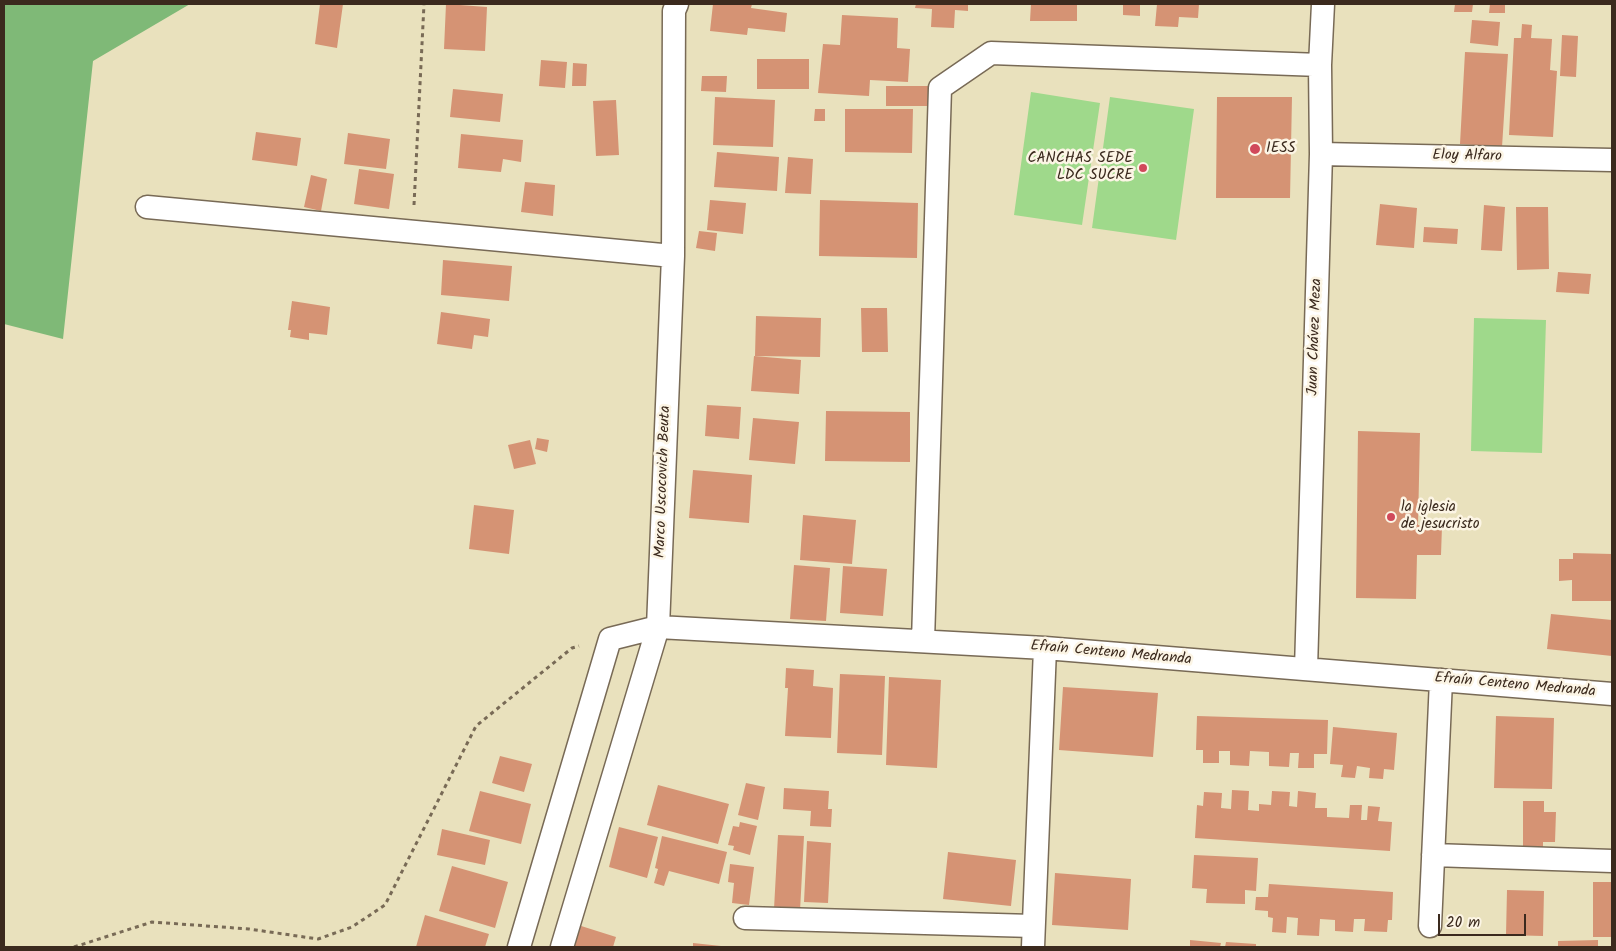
<!DOCTYPE html>
<meta charset="utf-8">
<style>
body{margin:0}
#map{position:relative;width:1616px;height:951px;overflow:hidden;background:#e9e1bd;font-family:Kalam,sans-serif}
canvas{display:block}
.frame{position:absolute;inset:0;border:5px solid #3b2a1e;pointer-events:none}
.scale{position:absolute;left:1438px;top:914px;width:88px;height:22px;box-sizing:border-box;border:2px solid #3b2a1e;border-top:0;padding-left:6px;font-size:15px;line-height:18px;white-space:nowrap;color:#3b2a1e;-webkit-text-stroke:4px #fcf5e5;paint-order:stroke}
</style>
<div id="map">
<canvas width="1616" height="951"></canvas>
<div class="frame"></div>
<div class="scale">20 m</div>
</div>
<script>
const context = document.querySelector('canvas').getContext('2d');
context.lineJoin = 'round';
function paint(path, color) {
  context.fillStyle = color;
  context.fill(path, 'evenodd');
}
function toPath(rows) {
  const path = new Path2D();
  for (const r of rows) {
    path.moveTo(r[0], r[1]);
    for (let i = 2; i < r.length; i += 2) path.lineTo(r[i], r[i + 1]);
  }
  return path;
}
function trace(path, color, width, dash) {
  context.strokeStyle = color;
  context.lineWidth = width;
  context.lineCap = dash ? 'butt' : 'round';
  context.setLineDash(dash || []);
  context.stroke(path);
}
function drawText(font, color, halo, rows, align = 'center') {
  context.font = font + ' Kalam,sans-serif';
  context.lineWidth = 5;
  context.setLineDash([]);
  context.textBaseline = 'middle';
  context.strokeStyle = halo;
  context.fillStyle = color;
  for (const [text, x, y, turn = 0] of rows) {
    context.save();
    context.translate(x, y);
    context.rotate((+turn || 0) * Math.PI / 180);
    context.textAlign = isNaN(turn) ? turn : align;
    if (halo) context.strokeText(text, 0, 0);
    context.fillText(text, 0, 0);
    context.restore();
  }
}
paint(toPath([
 [1031,92,1100,103,1082,225,1014,215],
 [1110,97,1194,109,1176,240,1092,228],
 [1474,318,1546,320,1542,453,1471,451]
]), '#9fd98b');
paint(toPath([
 [4,4,190,4,93,61,63,339,4,324]
]), '#7fb977');
paint(toPath([
 [320,4,343,4,337,48,315,44],
 [446,4,487,7,485,51,444,49],
 [713,4,752,4,751,8,787,13,785,32,748,28,747,35,710,31],
 [916,4,968,4,968,11,955,10,954,28,931,27,932,9,915,8],
 [1031,4,1077,4,1077,21,1030,21],
 [1123,4,1140,4,1140,16,1123,15],
 [1157,4,1199,4,1198,18,1179,17,1178,27,1155,26],
 [1455,4,1473,4,1472,12,1454,12],
 [1490,4,1505,4,1505,13,1489,13],
 [842,15,898,18,897,48,910,49,908,82,870,80,869,96,818,93,823,44,840,45],
 [1472,20,1500,22,1498,46,1470,43],
 [1522,24,1532,25,1531,38,1552,39,1550,70,1557,71,1553,137,1509,135,1514,38,1521,38],
 [1562,35,1578,36,1576,77,1560,76],
 [1465,52,1508,54,1502,147,1460,144],
 [757,59,809,59,809,89,757,89],
 [541,60,567,62,565,88,539,86],
 [573,63,587,64,586,86,572,86],
 [702,76,727,76,726,92,701,91],
 [886,86,928,86,928,106,886,106],
 [453,89,503,94,500,122,450,117],
 [715,97,775,100,773,147,713,145],
 [1217,97,1292,97,1290,198,1216,198],
 [616,100,619,155,596,156,593,101],
 [815,109,825,109,825,121,814,121],
 [845,109,913,109,912,153,845,152],
 [256,132,301,138,297,166,252,160],
 [348,133,390,139,386,169,344,164],
 [461,134,523,140,521,162,503,159,501,172,458,168],
 [717,152,779,157,777,191,714,187],
 [788,157,813,159,811,194,785,193],
 [359,169,394,174,389,209,354,204],
 [311,175,327,179,321,211,304,207],
 [525,182,555,185,553,216,521,212],
 [710,200,746,203,743,234,707,230],
 [820,200,918,203,917,258,819,256],
 [1380,204,1417,208,1414,248,1376,245],
 [1484,205,1505,207,1502,251,1481,250],
 [1516,207,1548,207,1549,269,1517,270],
 [1424,227,1458,229,1457,244,1423,242],
 [699,231,717,233,715,251,696,248],
 [443,260,512,266,509,301,441,295],
 [1558,272,1591,274,1589,294,1556,292],
 [292,301,330,307,327,335,309,333,309,340,290,337,291,330,288,330],
 [861,308,887,308,888,352,862,352],
 [441,312,490,319,488,337,474,335,472,349,437,344],
 [756,316,821,318,820,357,755,356],
 [754,356,801,360,799,394,751,391],
 [707,405,741,407,739,439,705,436],
 [826,411,910,412,910,462,825,461],
 [753,418,799,422,795,464,749,460],
 [1358,431,1420,433,1418,525,1442,526,1441,555,1417,555,1416,599,1356,598],
 [537,438,549,440,547,452,535,449],
 [530,440,536,464,514,469,508,445],
 [693,470,752,475,749,523,689,518],
 [474,505,514,510,509,554,469,549],
 [803,515,856,520,852,564,800,560],
 [1573,553,1612,554,1612,601,1572,601,1572,580,1559,581,1559,559,1573,559],
 [794,565,830,568,826,621,790,619],
 [843,566,887,569,883,616,840,613],
 [1551,614,1612,620,1612,656,1547,649],
 [786,668,814,670,813,686,833,688,831,738,785,736,788,688,785,688],
 [840,674,885,676,882,755,837,753],
 [889,677,941,680,937,768,886,765],
 [1063,687,1158,693,1153,757,1059,750],
 [1197,716,1328,720,1327,754,1314,754,1314,768,1298,768,1299,753,1290,753,1289,767,1269,766,1269,752,1250,751,1249,766,1230,765,1230,751,1219,751,1219,763,1203,763,1203,750,1196,750],
 [1496,716,1554,718,1552,789,1494,788],
 [1333,727,1397,733,1394,770,1384,769,1383,779,1369,778,1370,768,1357,766,1355,778,1341,777,1343,765,1330,764],
 [500,756,532,764,524,792,492,783],
 [746,783,765,787,758,820,738,815],
 [658,785,729,804,718,844,647,825],
 [784,788,829,791,828,809,832,809,831,827,810,826,811,811,783,809],
 [1232,790,1249,791,1248,810,1259,811,1259,804,1271,805,1272,791,1290,792,1289,806,1297,807,1298,791,1316,793,1315,808,1327,808,1327,817,1349,818,1350,805,1362,805,1361,820,1367,820,1368,806,1380,807,1378,821,1392,822,1390,851,1195,838,1197,805,1203,806,1204,792,1222,793,1221,808,1231,809],
 [480,791,531,804,521,844,469,831],
 [1523,801,1544,801,1544,812,1556,812,1555,842,1543,842,1543,847,1523,847],
 [740,822,757,826,750,855,733,850,734,846,728,845,733,826,739,827],
 [619,827,658,837,647,878,609,867],
 [442,829,490,840,485,865,437,855],
 [778,835,804,836,800,911,774,909],
 [662,836,727,852,719,884,669,871,664,886,654,883,658,869,655,868],
 [807,841,831,843,828,903,804,902],
 [948,852,1016,860,1011,906,943,899],
 [1194,855,1258,858,1256,891,1245,890,1245,904,1206,903,1207,889,1192,888],
 [730,864,754,867,749,905,732,903,734,883,728,882],
 [452,866,508,882,495,928,439,911],
 [1055,873,1131,879,1128,930,1052,925],
 [1593,882,1612,882,1612,937,1593,937],
 [1269,884,1393,892,1392,920,1388,920,1387,932,1364,931,1365,919,1354,919,1353,932,1335,931,1335,920,1320,919,1319,936,1297,935,1298,918,1287,917,1286,933,1272,932,1273,918,1268,917,1268,911,1255,910,1256,897,1268,897],
 [1507,890,1544,891,1543,936,1506,935],
 [425,915,489,934,485,947,416,947],
 [578,925,616,937,613,947,571,947],
 [1190,940,1221,943,1220,947,1190,947],
 [1598,940,1598,947,1558,947,1558,941],
 [1226,942,1256,944,1256,947,1225,947],
 [693,943,721,946,720,947,693,947]
]), '#d59374');
const minor = toPath([
 [1321,154,1612,160],
 [147,207,673,256],
 [923,641,940,88,991,53,1320,65],
 [1306,669,1321,154,1320,65,1323,4],
 [1433,855,1612,861],
 [745,918,1033,926],
 [1430,926,1441,680],
 [519,947,610,639,658,627,1045,648,1612,694],
 [562,947,658,627,673,256,674,11,677,4],
 [1033,947,1045,648]
]);
trace(minor, '#786a56', 25);
trace(toPath([
 [414,205,424,4],
 [74,947,152,922,249,929,318,939,352,927,385,905,476,726,572,648,579,646]
]), '#786a56', 3, [4, 4]);
trace(minor, '#fff', 22);
for (const [x, y, r, color] of [
 [1255,149,6,"#d1495b"],
 [1143,168,5,"#d1495b"],
 [1391,517,5,"#d1495b"]
]) {
  const dot = new Path2D();
  dot.arc(x, y, r, 0, 2 * Math.PI);
  context.fillStyle = color;
  context.fill(dot);
  trace(dot, '#fcf5e5', 2);
}
drawText('15px', '#3b2a1e', '#fcf5e5', [
 ["IESS",1266,149],
 ["CANCHAS SEDE",1133,159,"right"],
 ["LDC SUCRE",1133,176,"right"],
 ["la iglesia",1401,508],
 ["de jesucristo",1401,525]
], 'left');
drawText('15px', '#3b2a1e', '#fcf5e5', [
 ["Eloy Alfaro",1467,157,1],
 ["Juan Chávez Meza",1316,337,-88],
 ["Marco Uscocovich Beuta",664,482,-88],
 ["Efraín Centeno Medranda",1111,654,5],
 ["Efraín Centeno Medranda",1515,686,5]
]);
</script>
